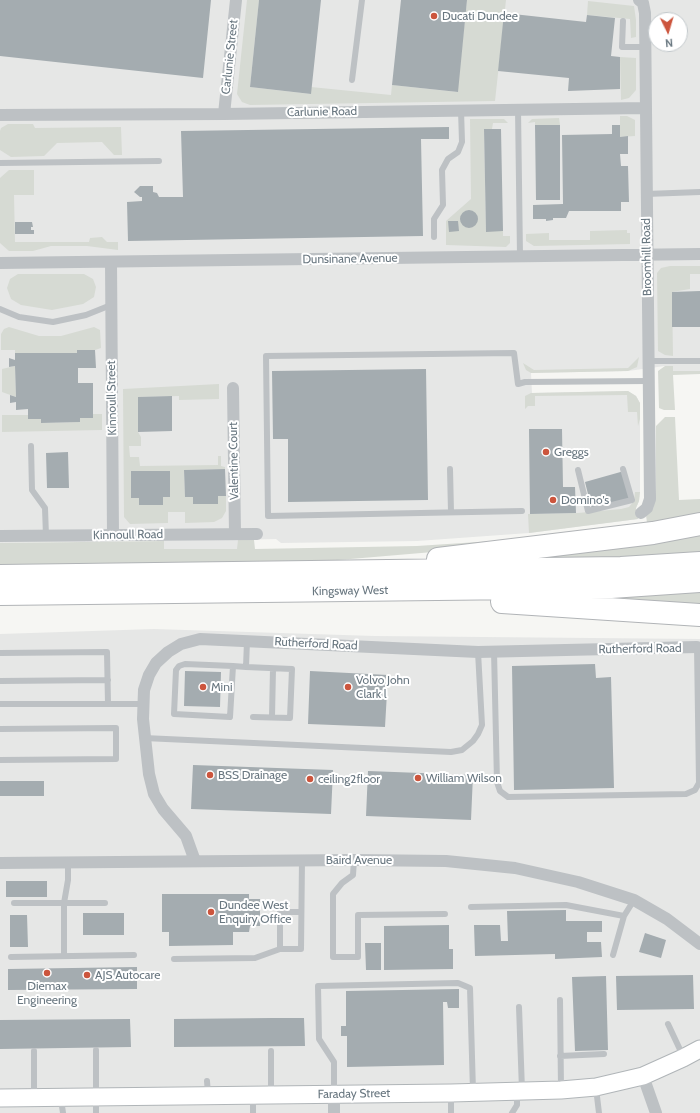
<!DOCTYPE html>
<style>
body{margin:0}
#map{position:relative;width:700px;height:1113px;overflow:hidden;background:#f6f6f3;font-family:Cabin,sans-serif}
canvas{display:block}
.north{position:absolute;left:648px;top:12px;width:40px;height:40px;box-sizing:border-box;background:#fff;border:1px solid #c3c9cc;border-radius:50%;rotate:175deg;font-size:11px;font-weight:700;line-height:16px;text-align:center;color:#697780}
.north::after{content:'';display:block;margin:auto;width:14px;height:18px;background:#cc553d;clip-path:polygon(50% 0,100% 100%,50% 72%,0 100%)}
</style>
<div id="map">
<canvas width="700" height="1113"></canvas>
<div class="north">N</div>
</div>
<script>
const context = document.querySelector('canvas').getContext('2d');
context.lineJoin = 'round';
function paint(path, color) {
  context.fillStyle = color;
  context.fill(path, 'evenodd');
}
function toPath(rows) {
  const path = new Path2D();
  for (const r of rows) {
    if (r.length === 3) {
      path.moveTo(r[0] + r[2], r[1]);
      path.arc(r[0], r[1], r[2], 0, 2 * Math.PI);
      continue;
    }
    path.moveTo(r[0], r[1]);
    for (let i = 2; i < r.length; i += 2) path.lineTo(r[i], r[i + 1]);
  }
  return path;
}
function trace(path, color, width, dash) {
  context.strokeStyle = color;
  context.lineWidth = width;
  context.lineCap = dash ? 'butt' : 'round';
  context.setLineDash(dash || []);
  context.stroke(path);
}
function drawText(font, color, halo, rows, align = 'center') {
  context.font = font + ' Cabin,sans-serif';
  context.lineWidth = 4;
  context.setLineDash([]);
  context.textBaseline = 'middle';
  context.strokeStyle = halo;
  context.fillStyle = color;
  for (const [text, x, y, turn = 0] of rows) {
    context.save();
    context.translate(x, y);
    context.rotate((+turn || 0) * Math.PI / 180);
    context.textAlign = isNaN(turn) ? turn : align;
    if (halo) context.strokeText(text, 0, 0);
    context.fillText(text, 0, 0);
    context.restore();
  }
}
paint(toPath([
 [0,0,700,0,700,371,673,371,665,366,628,371,531,373,532,393,628,391,636,396,640,403,640,492,639,501,636,508,638,519,529,533,417,541,281,543,276,539,238,540,238,549,164,549,163,541,0,543],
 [656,20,680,20,680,44,656,44],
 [154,629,375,636,700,639,700,1113,0,1113,0,634]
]), '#e6e7e6');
paint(toPath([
 [247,0,259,0,250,87,310,94,311,87,391,95,392,85,457,92,467,0,506,0,495,101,250,105,242,102,237,94],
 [588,1,634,6,636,20,636,37,631,38,630,19,587,15],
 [620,57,636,58,636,90,629,98,621,100],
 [620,116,627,116,635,120,635,136,620,137],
 [559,118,560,125,535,125,535,122,528,123,532,119],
 [470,119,504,119,508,123,493,123,492,129,484,129,486,231,503,231,503,236,510,236,510,243,506,247,446,245,446,221,471,199],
 [8,124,33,124,35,128,121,127,122,155,114,155,102,142,57,143,44,156,11,157,0,150,0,131,1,128],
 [9,170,34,170,34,195,14,195,15,242,89,242,90,238,102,237,107,242,118,242,118,250,87,246,51,246,33,251,9,251,0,243,0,178],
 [627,230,627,233,630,233,630,244,534,246,526,241,526,234,549,233,549,240,590,240,590,231],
 [670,266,700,266,700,274,690,274,690,289,672,292,673,356,665,355,658,351,657,273,661,268],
 [18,274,84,274,93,279,96,287,94,297,83,304,52,310,21,305,11,299,7,288,10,279],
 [9,327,39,336,61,336,94,327,100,330,101,348,95,350,77,350,77,353,15,353,15,350,1,350,1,334,4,329],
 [639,357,637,367,628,371,531,373,526,370,523,363,534,370,628,368],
 [15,366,16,397,2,392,2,369],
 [665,366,673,366,673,371,700,371,700,374,673,375,675,410,664,410,659,408,658,371],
 [219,384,219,399,179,400,179,396,138,397,138,432,141,437,141,446,129,446,130,457,139,457,140,466,218,465,218,456,221,456,221,466,225,467,225,469,184,470,185,496,193,497,193,504,218,504,218,496,226,496,226,511,222,518,214,522,185,523,185,512,168,512,168,523,130,524,124,517,123,389],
 [628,391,636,396,640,403,640,419,638,426,637,412,628,412,627,395,535,396,535,406,528,406,525,409,525,396,531,393],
 [93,414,102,414,102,430,2,432,2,415,28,415,28,419,41,419,42,423,79,422,80,418,93,418],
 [665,417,675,417,679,500,700,499,700,519,539,543,268,566,0,569,0,543,164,541,164,549,237,549,238,540,254,540,255,549,417,546,539,538,647,523,646,515,653,509,656,489,656,426],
 [635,492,640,492,639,501,636,508,638,519,529,533,528,514,578,513,621,509,629,507,634,501],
 [700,530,700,557,620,562,505,558],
 [700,589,700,609,579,601,629,595]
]), '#d6dad3');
paint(toPath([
 [0,0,211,0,203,78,0,56],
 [259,0,321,0,311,94,250,87],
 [401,0,467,0,458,92,392,85],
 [504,13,586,22,587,15,615,18,611,56,620,57,620,89,568,91,569,78,498,71],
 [535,125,560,125,560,200,536,200],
 [612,125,620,125,620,137,628,136,628,154,620,154,621,166,628,166,629,202,621,202,621,211,569,211,566,218,553,218,553,220,546,221,546,219,533,219,533,205,563,204,562,135,612,134],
 [449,127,449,139,421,139,423,236,128,241,127,202,142,201,142,197,140,197,134,192,140,186,153,186,153,192,157,193,159,197,183,197,181,131],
 [484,129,501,129,503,231,486,232],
 [469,219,9],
 [448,221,458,221,459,231,449,232],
 [15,222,32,222,33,227,31,227,31,230,34,230,34,234,15,234],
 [700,291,700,327,672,327,672,292],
 [77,350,95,350,96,368,78,368,78,383,93,383,93,418,80,418,80,422,41,423,41,419,28,419,28,409,16,410,16,402,10,403,10,395,16,397,15,366,9,367,9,358,15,360,15,353,77,353],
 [426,369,428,500,288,502,288,439,273,439,272,371],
 [172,396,172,431,138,432,138,397],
 [529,429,562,429,563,487,575,487,576,513,530,514],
 [68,452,69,488,47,488,46,453],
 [225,469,226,496,218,496,218,504,193,504,193,497,185,497,184,470],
 [131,471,170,471,170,497,163,497,163,505,139,505,139,498,131,498],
 [624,471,631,498,592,509,590,501,588,501,586,495,588,494,585,482],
 [595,664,596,678,611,677,614,788,514,790,512,666],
 [185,671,221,672,220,707,184,706],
 [310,671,388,675,385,727,308,724],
 [193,765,333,770,331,814,191,809],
 [368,771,473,775,471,820,366,816],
 [0,781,44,781,44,796,0,796],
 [6,881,47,881,47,897,6,897],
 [162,894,249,894,249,899,260,899,260,926,250,926,249,932,233,932,233,945,169,946,169,932,162,932],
 [566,910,566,921,602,921,602,932,587,932,587,942,601,942,602,957,555,959,555,954,475,956,474,925,500,925,501,941,508,941,507,911],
 [83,913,124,913,124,935,83,935],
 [10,915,27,915,28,947,10,947],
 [449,925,449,949,453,949,453,969,384,970,384,926],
 [645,933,666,940,661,958,639,952],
 [365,943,381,943,381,970,366,970],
 [137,967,137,989,8,990,8,969],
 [693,975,694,1009,617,1010,616,976],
 [606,976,608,1050,575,1051,572,977],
 [459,989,459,1008,448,1008,447,1002,443,1002,444,1065,347,1067,347,1036,341,1036,341,1026,346,1026,346,991],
 [272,1018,304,1018,305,1046,174,1047,174,1019],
 [130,1019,131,1047,0,1049,0,1020]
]), '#a4acb0');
const secondary = toPath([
 [0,1098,451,1093,561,1090,596,1087,643,1076,683,1058,700,1049]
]);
const highway = toPath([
 [438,559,653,533,700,524],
 [0,576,621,568,700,563],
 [0,594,611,587,700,581],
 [502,602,700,615]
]);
trace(secondary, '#b0b5b8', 19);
trace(highway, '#b1b4b7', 24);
trace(toPath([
 [623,21,622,47,645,47],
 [352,80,362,0],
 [518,109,520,256],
 [0,163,159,161],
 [646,194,700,192],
 [434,237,434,219,443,205,442,170,448,159,458,152,462,142,461,110],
 [0,309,19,317,53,322,86,315,111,305],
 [648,361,700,361],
 [31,446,32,490,45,508,46,536],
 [450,469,451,512],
 [578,470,588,511,632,500,623,469],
 [522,511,268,516,266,356,514,353,518,384,525,382,648,381],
 [494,651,497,782,500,791,508,797,686,794,695,790,699,783,697,647],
 [0,653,107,652,108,704],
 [233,666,230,717,174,714,176,670,179,666,185,664,233,666,246,667,292,669,290,718,253,717],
 [246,667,247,641],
 [0,681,108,680],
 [0,704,142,704],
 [272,717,273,669],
 [0,729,116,728,116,759,0,760],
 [144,738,451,752,462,750,473,741,478,734,482,725,478,652],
 [354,860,353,875,342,883,333,894,333,957,358,957,358,915,445,914],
 [14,903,105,903],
 [471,907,566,905,624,916],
 [280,949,280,912,301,912],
 [613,955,624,916,634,900],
 [64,956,64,903,68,880,68,863],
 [11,957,134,955],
 [174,959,255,958,280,949,301,949,302,860],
 [560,1000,561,1088],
 [519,1007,522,1090],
 [668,1024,683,1056],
 [271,1051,271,1093],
 [560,1056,604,1054],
 [207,1081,208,1094],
 [596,1088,599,1113],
 [334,1093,334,1062,319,1039,318,986,458,983,470,988,473,1091],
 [34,1097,34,1051],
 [253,1097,253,1113],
 [61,1099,63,1113],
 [96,1113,96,1050],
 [451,1113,451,1094],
 [512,1113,517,1105,517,1093]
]), '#bdc1c4', 6);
trace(toPath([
 [639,0,643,3,645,13,650,499,647,508,641,513],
 [224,114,236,0],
 [0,115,224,114,645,108],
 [111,262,113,535],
 [0,263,700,254],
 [233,388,235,534],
 [0,536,257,534],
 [195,861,186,836,163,809,154,794,149,774,143,719,144,690,149,675,156,663,168,652,181,644,200,639,478,652,697,647],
 [0,863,354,860,446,861,515,868,578,882,634,900,667,919,700,944],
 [643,1076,656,1113],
 [334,1094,334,1113]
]), '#bdc1c4', 12);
trace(secondary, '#fff', 17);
trace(highway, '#fff', 22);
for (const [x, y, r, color] of [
 [434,16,4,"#cc553d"],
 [546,452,4,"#cc553d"],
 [553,500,4,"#cc553d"],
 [203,687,4,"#cc553d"],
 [348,687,4,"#cc553d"],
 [210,775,4,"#cc553d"],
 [418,778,4,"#cc553d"],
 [310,779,4,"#cc553d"],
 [211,912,4,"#cc553d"],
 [47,973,4,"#cc553d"],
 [87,975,4,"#cc553d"]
]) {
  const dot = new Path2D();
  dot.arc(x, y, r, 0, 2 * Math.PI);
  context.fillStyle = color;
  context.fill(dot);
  trace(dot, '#fff', 1.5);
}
drawText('12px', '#697780', '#fff', [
 ["Ducati Dundee",442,16],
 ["Greggs",554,452],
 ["Domino's",561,500],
 ["Volvo John",356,680],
 ["Clark l",356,694],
 ["Mini",211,687],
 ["BSS Drainage",218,775],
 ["William Wilson",426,778],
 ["ceiling2floor",318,779],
 ["Dundee West",219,905],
 ["Enquiry Office",219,919],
 ["AJS Autocare",95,975],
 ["Diemax",47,986,"center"],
 ["Engineering",47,1000,"center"]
], 'left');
drawText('12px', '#697780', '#fff', [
 ["Carlunie Street",230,57,-84],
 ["Carlunie Road",322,112,-1],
 ["Broomhill Road",647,257,-91],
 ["Dunsinane Avenue",350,259,-1],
 ["Kinnoull Street",112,398,-91],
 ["Valentine Court",234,461,-91],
 ["Kinnoull Road",128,535,-1],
 ["Kingsway West",350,591,-1],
 ["Rutherford Road",316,644,3],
 ["Rutherford Road",640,649,-1],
 ["Baird Avenue",359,860],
 ["Faraday Street",354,1094,-1]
]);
</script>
